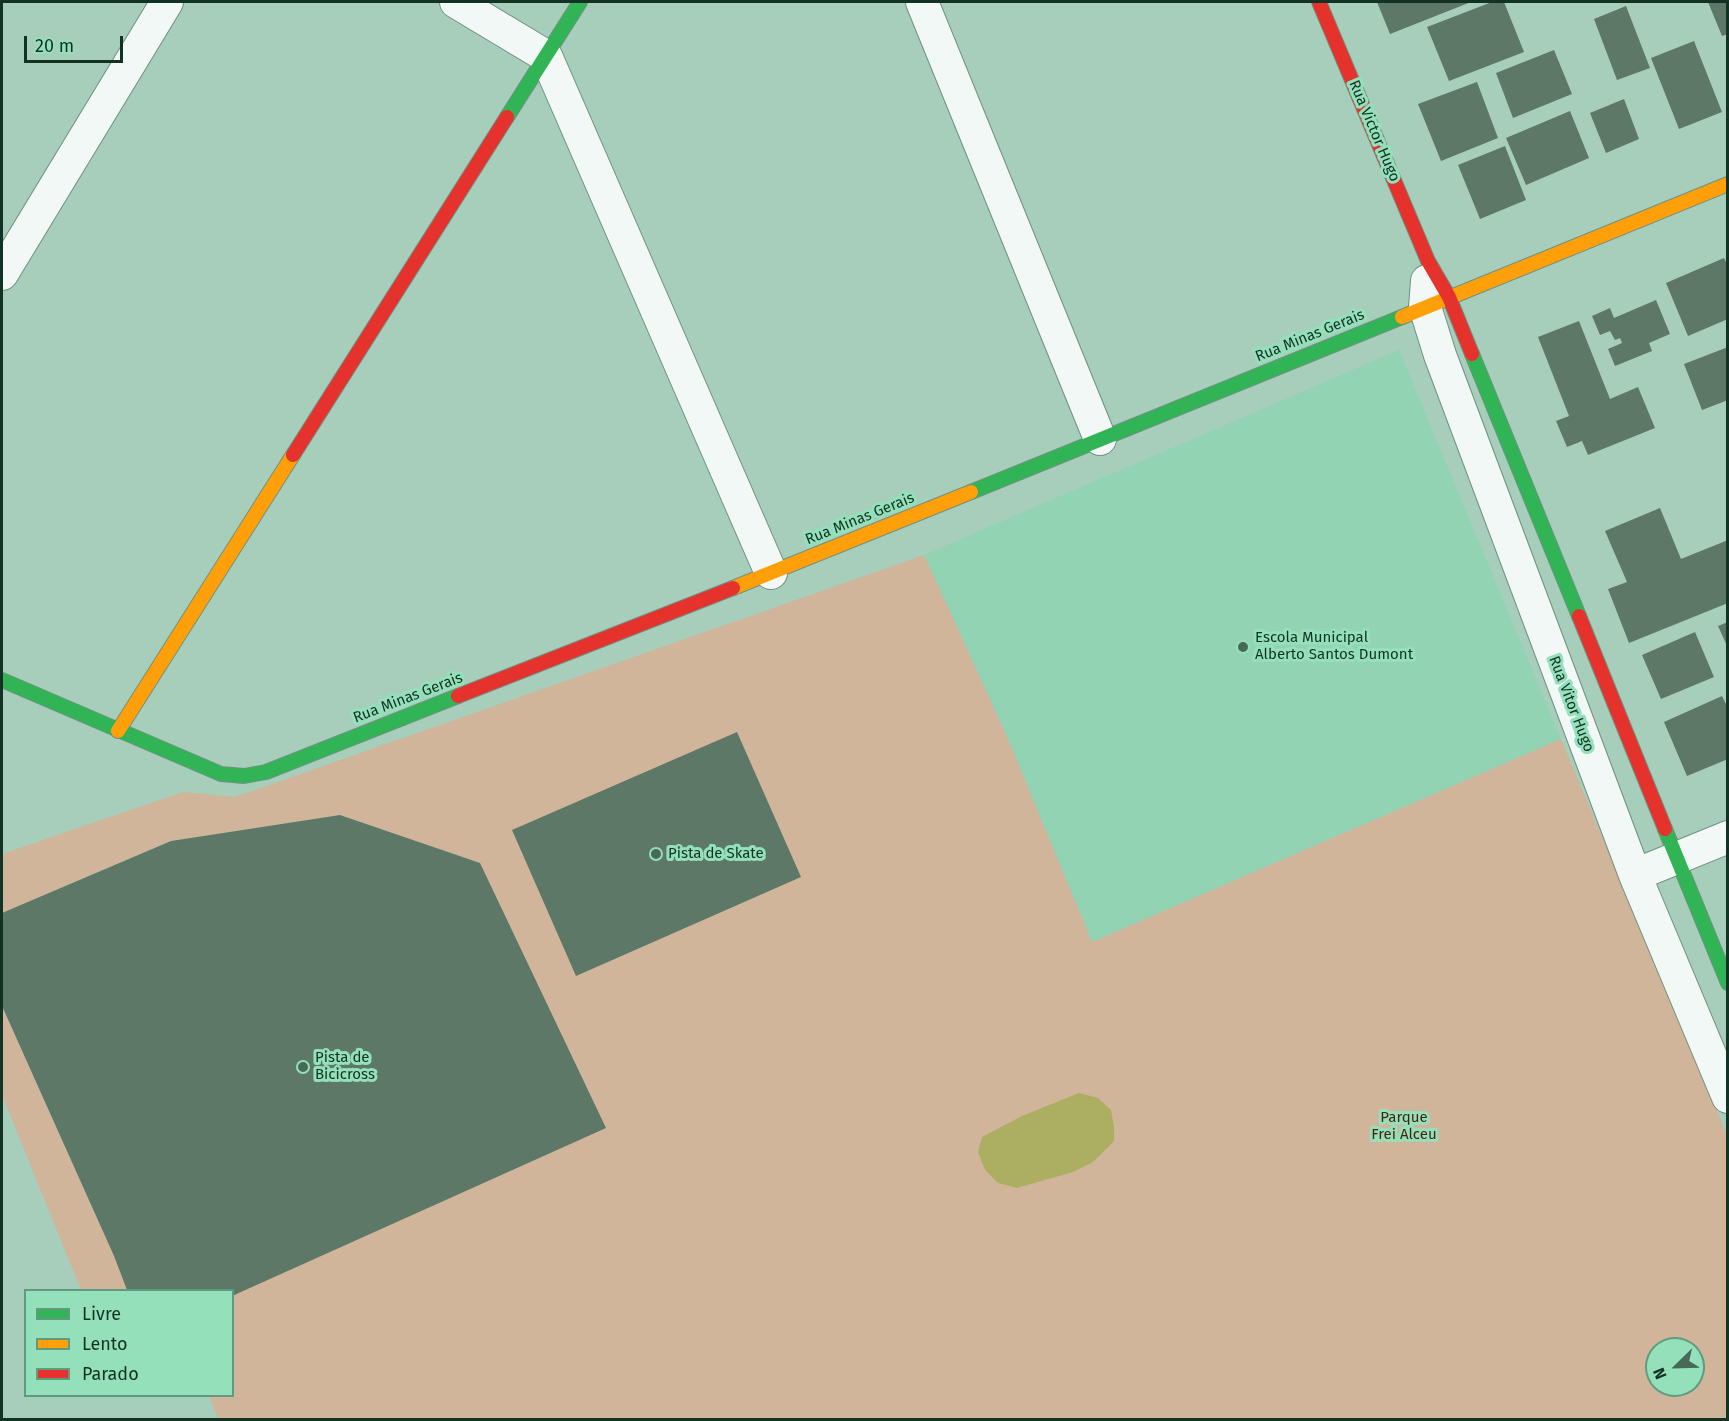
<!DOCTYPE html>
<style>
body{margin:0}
#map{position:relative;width:1729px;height:1421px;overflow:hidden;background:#a6ceba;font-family:"Fira Sans",sans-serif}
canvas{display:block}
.frame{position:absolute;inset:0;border:3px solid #123224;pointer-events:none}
.legend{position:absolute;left:24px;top:1289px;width:210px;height:108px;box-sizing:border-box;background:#94e0bb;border:2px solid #609a7f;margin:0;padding:8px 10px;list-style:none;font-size:18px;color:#123224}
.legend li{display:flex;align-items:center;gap:12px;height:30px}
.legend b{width:30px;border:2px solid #609a7f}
.north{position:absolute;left:1645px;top:1337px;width:60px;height:60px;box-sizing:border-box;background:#94e0bb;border:2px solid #609a7f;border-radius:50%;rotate:247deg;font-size:16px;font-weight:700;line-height:24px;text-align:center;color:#123224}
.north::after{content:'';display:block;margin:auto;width:21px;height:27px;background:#466958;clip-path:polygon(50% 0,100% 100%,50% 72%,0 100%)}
.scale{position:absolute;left:24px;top:36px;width:99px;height:27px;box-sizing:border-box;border:3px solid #123224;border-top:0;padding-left:8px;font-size:18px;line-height:21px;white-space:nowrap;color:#123224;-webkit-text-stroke:4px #94e0bb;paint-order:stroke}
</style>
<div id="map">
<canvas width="1729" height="1421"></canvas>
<div class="frame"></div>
<ul class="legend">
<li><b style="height:8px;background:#30b455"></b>Livre</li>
<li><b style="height:8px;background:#ff9f0a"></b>Lento</li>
<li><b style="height:8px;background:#e5322d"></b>Parado</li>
</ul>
<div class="north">N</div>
<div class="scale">20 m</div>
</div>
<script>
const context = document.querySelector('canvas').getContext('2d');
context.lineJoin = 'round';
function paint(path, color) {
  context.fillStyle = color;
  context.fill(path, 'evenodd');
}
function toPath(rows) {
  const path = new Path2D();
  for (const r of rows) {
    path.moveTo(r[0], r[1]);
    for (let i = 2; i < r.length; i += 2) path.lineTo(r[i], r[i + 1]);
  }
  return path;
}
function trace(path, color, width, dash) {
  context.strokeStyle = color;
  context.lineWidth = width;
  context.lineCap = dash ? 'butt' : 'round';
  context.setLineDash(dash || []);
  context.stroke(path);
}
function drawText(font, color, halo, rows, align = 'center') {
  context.font = font + ' "Fira Sans",sans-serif';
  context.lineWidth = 6;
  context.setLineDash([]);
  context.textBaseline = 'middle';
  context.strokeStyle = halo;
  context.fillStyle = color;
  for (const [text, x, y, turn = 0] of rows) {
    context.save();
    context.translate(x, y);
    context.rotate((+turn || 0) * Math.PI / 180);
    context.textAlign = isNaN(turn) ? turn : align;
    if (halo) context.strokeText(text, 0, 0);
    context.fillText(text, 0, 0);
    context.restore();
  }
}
paint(toPath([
 [1399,350,1561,739,1092,942,924,555]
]), '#92d3b4');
paint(toPath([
 [924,555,1008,739,1092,942,1561,739,1727,1135,1727,1419,218,1419,209,1396,232,1396,233,1296,480,863,340,815,171,841,2,913,2,854,183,792,235,797],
 [1657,1349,1693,1349,1693,1385,1657,1385],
 [2,1006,114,1256,127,1290,81,1290,2,1095]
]), '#d0b59a');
paint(toPath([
 [1079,1093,1098,1098,1111,1110,1114,1127,1114,1141,1093,1162,1073,1172,1017,1188,998,1183,985,1170,978,1152,982,1137,1022,1116]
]), '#acaf61');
paint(toPath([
 [1377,2,1471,2,1390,34],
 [1492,2,1504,2,1524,52,1449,81,1427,27],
 [1708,2,1728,2,1728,34,1722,36],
 [1626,6,1650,68,1617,80,1594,19],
 [1694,41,1722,112,1679,129,1651,58],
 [1554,50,1572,94,1513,118,1496,73],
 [1477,82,1498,138,1441,161,1418,104],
 [1624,99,1639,139,1606,153,1590,113],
 [1570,111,1589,158,1526,185,1506,138],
 [1505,146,1526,200,1480,219,1458,165],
 [1724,258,1728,266,1728,319,1688,336,1666,283],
 [1656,300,1670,334,1649,343,1652,351,1615,366,1608,349,1622,343,1620,338,1615,340,1610,331,1600,335,1592,316,1610,308,1614,318],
 [1579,321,1610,399,1638,387,1655,428,1588,455,1582,441,1567,447,1556,421,1569,416,1538,337],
 [1728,347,1728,400,1702,410,1684,364],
 [1660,508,1681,559,1728,540,1728,603,1629,643,1608,589,1627,582,1605,531],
 [1728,622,1728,648,1718,626],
 [1695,632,1714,677,1661,699,1642,655],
 [1722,696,1728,708,1728,759,1687,776,1664,722],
 [737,732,801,877,576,976,512,830],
 [340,815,480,863,606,1128,232,1296,232,1290,127,1290,114,1256,2,1006,2,913,171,841]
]), '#5d7866');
const street = toPath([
 [456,2,546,56,771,573],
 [922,2,1100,439],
 [2,274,167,2],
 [1427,281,1425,307,1440,355,1635,875,1728,1097],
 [1635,875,1728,837]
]);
const fast = toPath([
 [507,117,580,2],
 [1472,354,1579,616],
 [971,492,1402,317],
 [2,680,221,774,244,776,266,772,458,696],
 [1665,829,1728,983]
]);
const slow = toPath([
 [1402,317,1728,184],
 [733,588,971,492],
 [118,731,293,455]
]);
const jam = toPath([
 [1319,2,1428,261,1449,297,1472,354],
 [293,455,507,117],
 [1579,616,1665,829],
 [458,696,733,588]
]);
trace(street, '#709181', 34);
trace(fast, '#709181', 16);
trace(slow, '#709181', 16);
trace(jam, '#709181', 16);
trace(street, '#f2f8f5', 32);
trace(fast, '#30b455', 14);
trace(slow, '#ff9f0a', 14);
trace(jam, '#e5322d', 14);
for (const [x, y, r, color] of [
 [1243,647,6,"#466958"],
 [656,854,6,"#466958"],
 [303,1067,6,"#466958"]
]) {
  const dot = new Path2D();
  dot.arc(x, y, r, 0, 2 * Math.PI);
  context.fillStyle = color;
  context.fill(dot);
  trace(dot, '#94e0bb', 2);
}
drawText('15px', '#123224', '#94e0bb', [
 ["Rua Victor Hugo",1374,131,67],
 ["Rua Minas Gerais",1310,336,-22],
 ["Rua Minas Gerais",860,519,-22],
 ["Rua Minas Gerais",408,698,-21],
 ["Rua Vitor Hugo",1571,704,69]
]);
drawText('15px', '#123224', '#94e0bb', [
 ["Escola Municipal",1255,638],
 ["Alberto Santos Dumont",1255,655],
 ["Pista de Skate",668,854],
 ["Pista de",315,1058],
 ["Bicicross",315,1075]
], 'left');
drawText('15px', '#4b1f0c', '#94e0bb', [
 ["Parque",1404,1118],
 ["Frei Alceu",1404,1135]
]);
</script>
